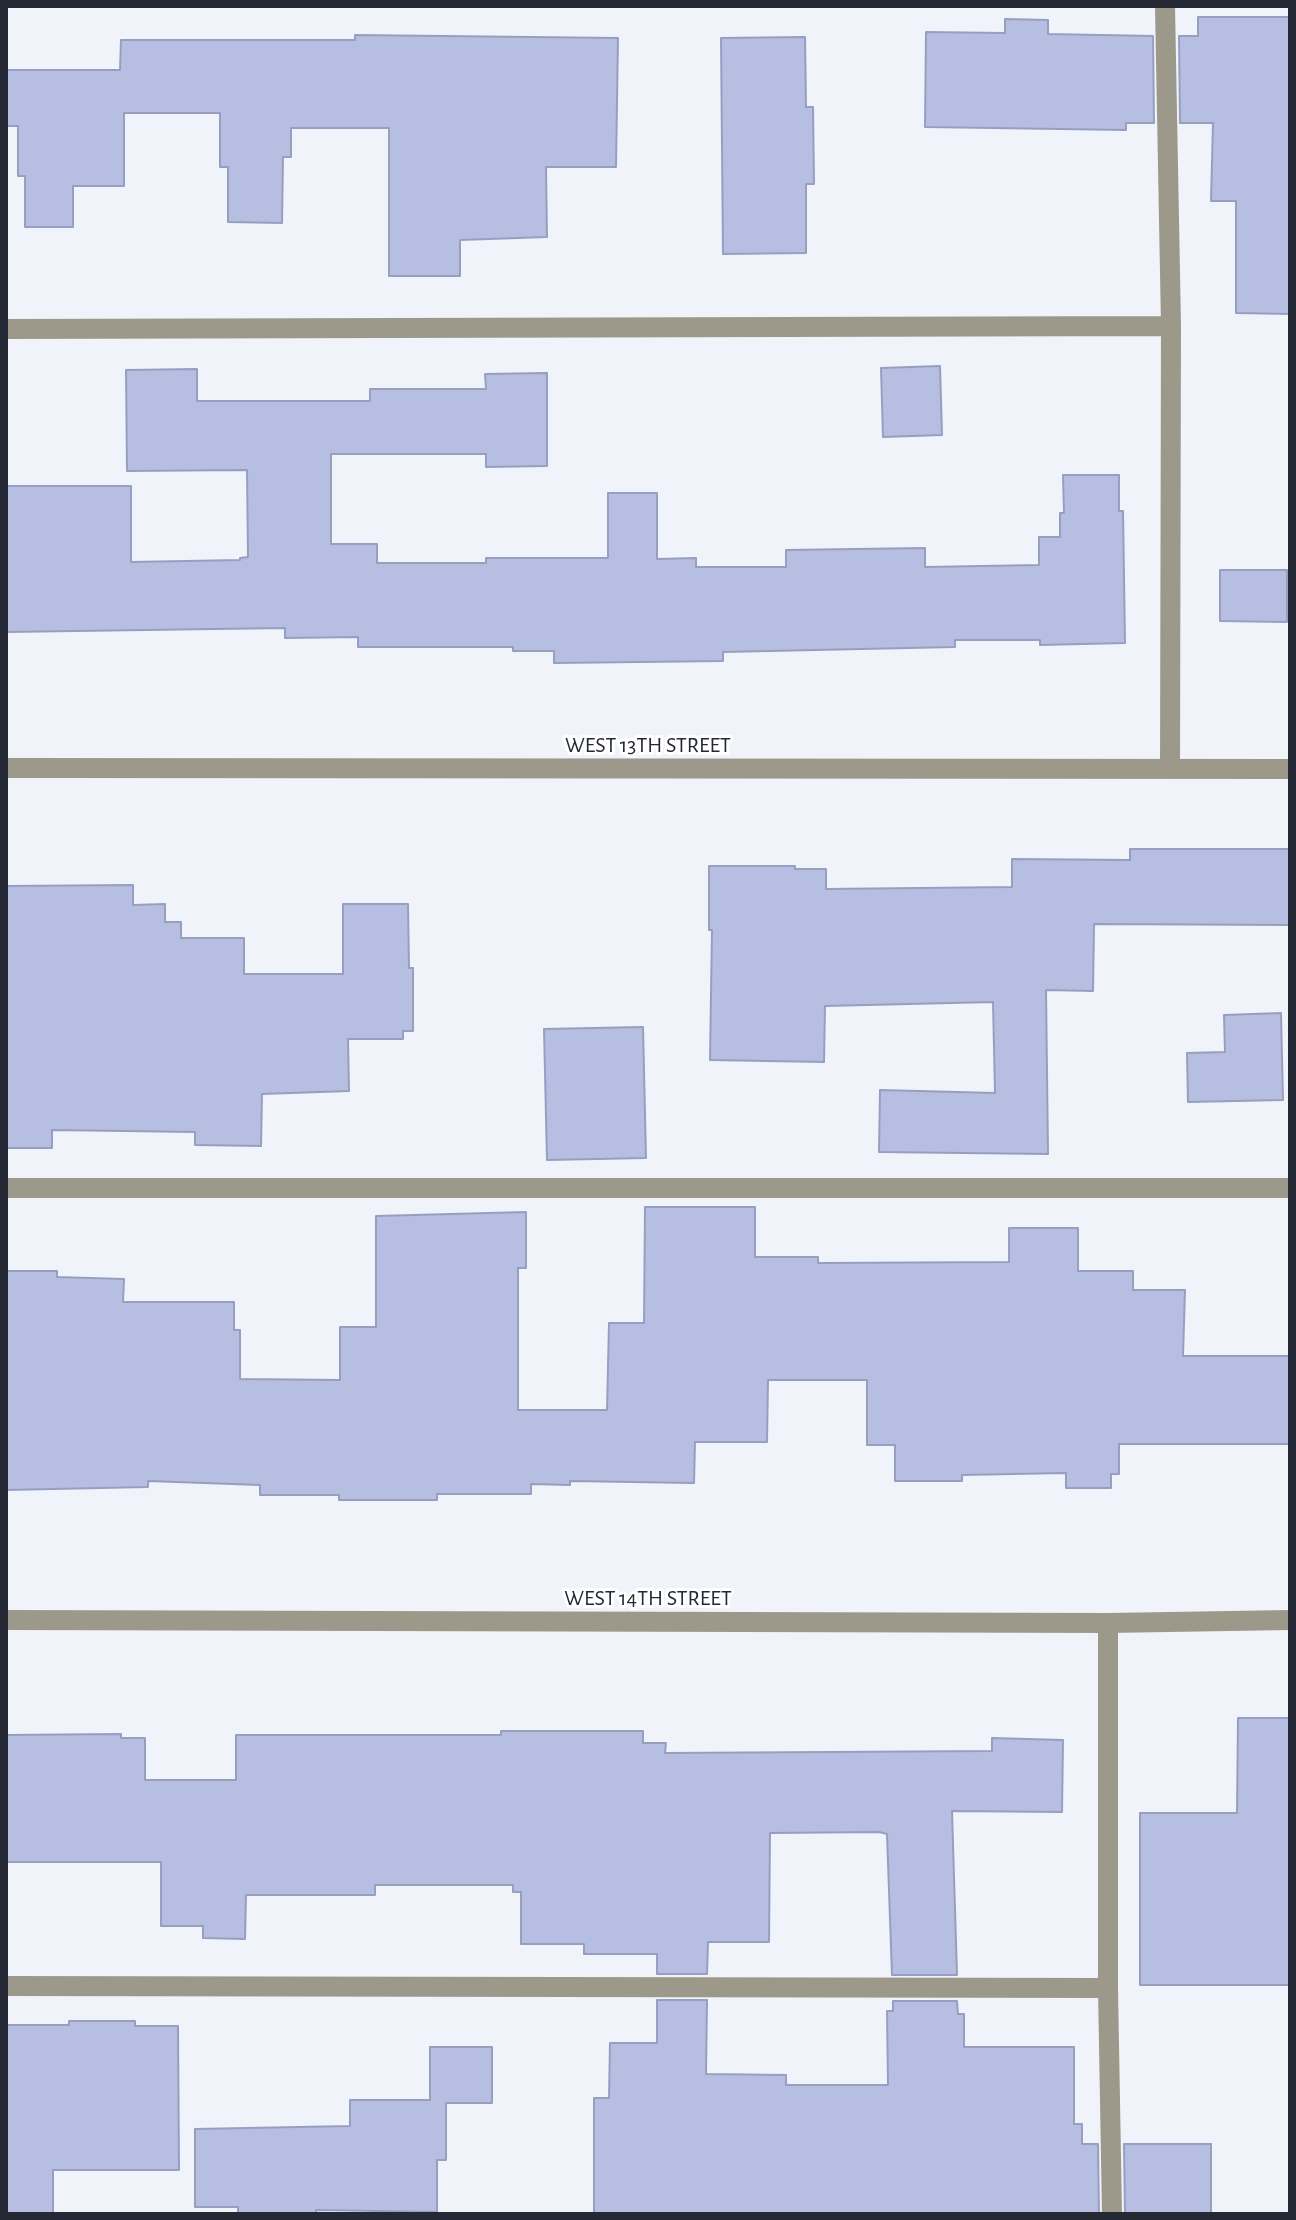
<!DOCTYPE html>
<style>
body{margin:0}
#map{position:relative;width:1296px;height:2220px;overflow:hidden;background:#f1f3fa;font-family:"Alegreya Sans",sans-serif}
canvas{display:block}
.frame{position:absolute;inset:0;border:8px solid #252835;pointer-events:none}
</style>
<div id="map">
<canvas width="1296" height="2220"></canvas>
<div class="frame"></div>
</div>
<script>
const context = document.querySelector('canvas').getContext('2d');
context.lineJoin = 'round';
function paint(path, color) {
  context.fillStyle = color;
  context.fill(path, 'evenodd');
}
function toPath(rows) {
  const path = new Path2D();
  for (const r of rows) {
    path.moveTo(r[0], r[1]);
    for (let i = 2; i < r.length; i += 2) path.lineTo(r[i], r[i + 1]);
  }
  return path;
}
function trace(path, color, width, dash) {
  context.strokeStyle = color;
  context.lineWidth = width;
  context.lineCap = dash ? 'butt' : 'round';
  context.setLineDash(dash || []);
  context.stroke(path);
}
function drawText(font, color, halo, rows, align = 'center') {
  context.font = font + ' "Alegreya Sans",sans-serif';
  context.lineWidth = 6;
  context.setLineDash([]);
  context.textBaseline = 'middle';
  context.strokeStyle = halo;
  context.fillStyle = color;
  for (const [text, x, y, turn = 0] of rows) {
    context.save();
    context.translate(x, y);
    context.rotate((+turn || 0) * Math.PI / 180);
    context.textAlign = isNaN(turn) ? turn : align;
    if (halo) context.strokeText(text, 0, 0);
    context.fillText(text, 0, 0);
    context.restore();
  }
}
const building = toPath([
 [1198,17,1290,17,1290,314,1236,313,1236,201,1211,201,1213,123,1180,123,1179,36,1198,36,1198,17],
 [1005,19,1048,20,1048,34,1153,36,1154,123,1126,123,1126,130,925,127,926,32,1005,33,1005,19],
 [355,35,618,38,616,167,546,167,547,237,460,240,460,276,389,276,389,128,291,128,291,157,283,157,282,223,228,222,228,167,220,167,220,113,124,113,124,186,73,186,73,227,25,227,25,176,18,176,18,126,6,126,6,70,120,70,121,40,355,40,355,35],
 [805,37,806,107,813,107,814,184,806,184,806,253,723,254,721,38,805,37],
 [940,366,942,435,883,437,881,368,940,366],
 [197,369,197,401,370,401,370,389,486,389,485,374,547,373,547,466,486,467,486,454,331,454,331,544,377,544,377,563,486,563,486,558,608,558,608,493,657,493,657,559,696,558,696,567,786,567,786,550,925,548,925,567,1039,565,1039,537,1060,537,1060,513,1064,513,1063,475,1119,475,1119,511,1123,511,1125,643,1040,645,1040,640,955,640,955,647,723,652,723,661,554,663,554,651,513,651,513,647,358,647,358,637,285,638,285,628,6,632,6,486,131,486,131,562,240,560,240,558,248,557,247,470,127,471,126,370,197,369],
 [1220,570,1287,570,1287,622,1220,621,1220,570],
 [1130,849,1290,849,1290,925,1094,924,1093,991,1046,990,1048,1154,879,1152,880,1090,995,1093,993,1002,825,1006,824,1062,710,1060,712,930,709,930,709,866,795,866,795,869,826,869,826,889,1012,887,1012,859,1130,860,1130,849],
 [133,885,133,905,165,904,165,922,181,922,181,938,244,938,244,974,343,974,343,904,408,904,409,968,413,968,413,1031,403,1031,403,1039,348,1039,349,1091,262,1094,261,1146,195,1145,195,1132,52,1130,52,1148,6,1148,6,886,133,885],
 [1281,1013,1283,1100,1188,1102,1187,1053,1225,1052,1224,1015,1281,1013],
 [643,1027,646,1158,547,1160,544,1029,643,1027],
 [645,1207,755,1207,755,1257,818,1257,818,1263,1009,1262,1009,1228,1078,1228,1078,1271,1133,1271,1133,1290,1185,1290,1183,1356,1290,1356,1290,1444,1119,1444,1119,1474,1111,1474,1111,1488,1066,1488,1066,1473,962,1475,962,1481,895,1481,895,1445,867,1445,867,1380,768,1380,767,1442,695,1442,694,1483,570,1481,570,1485,531,1484,531,1494,437,1494,437,1500,339,1500,339,1495,260,1495,260,1485,148,1481,148,1487,6,1490,6,1271,57,1271,57,1277,124,1279,123,1302,234,1302,234,1330,240,1330,240,1379,340,1380,340,1327,376,1327,376,1216,526,1212,526,1268,518,1268,518,1410,607,1410,609,1323,644,1323,645,1207],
 [1238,1718,1290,1718,1290,1985,1140,1985,1140,1813,1237,1813,1238,1718],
 [501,1731,643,1731,643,1743,666,1743,665,1753,992,1751,992,1738,1063,1740,1062,1812,952,1811,957,1975,892,1975,887,1834,879,1832,770,1833,769,1942,708,1942,707,1974,657,1974,657,1954,584,1954,584,1944,521,1944,521,1892,513,1892,513,1885,375,1885,375,1895,246,1895,245,1939,203,1938,203,1926,161,1926,161,1862,6,1862,6,1735,121,1734,121,1738,145,1738,145,1780,236,1780,236,1735,501,1735,501,1731],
 [657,2000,707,2000,706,2074,786,2075,786,2085,888,2085,887,2011,893,2011,893,2001,957,2001,958,2014,964,2014,964,2047,1074,2047,1074,2124,1082,2124,1082,2144,1098,2144,1099,2214,594,2214,594,2098,609,2098,610,2043,657,2043,657,2000],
 [69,2021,135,2021,135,2026,178,2026,179,2170,53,2170,53,2214,6,2214,6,2025,69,2025,69,2021],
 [430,2047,492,2047,492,2103,446,2103,446,2160,437,2160,437,2212,316,2210,316,2214,238,2214,238,2207,195,2207,195,2129,350,2126,350,2100,430,2100,430,2047],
 [1124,2144,1211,2144,1211,2214,1125,2214,1124,2144]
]);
paint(building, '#b6bee1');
trace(building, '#979fc0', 2);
trace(toPath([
 [1165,6,1171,326,1170,769],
 [6,329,1171,326],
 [6,1188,1290,1188],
 [6,1986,1108,1988,1108,1623],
 [1108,1988,1112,2214]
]), '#9d998a', 20);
trace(toPath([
 [6,768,1290,769],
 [6,1620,1108,1623,1290,1620]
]), '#9d998a', 20);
drawText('22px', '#252835', '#fff', [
 ["WEST 13TH STREET",648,745],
 ["WEST 14TH STREET",648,1598]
]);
</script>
